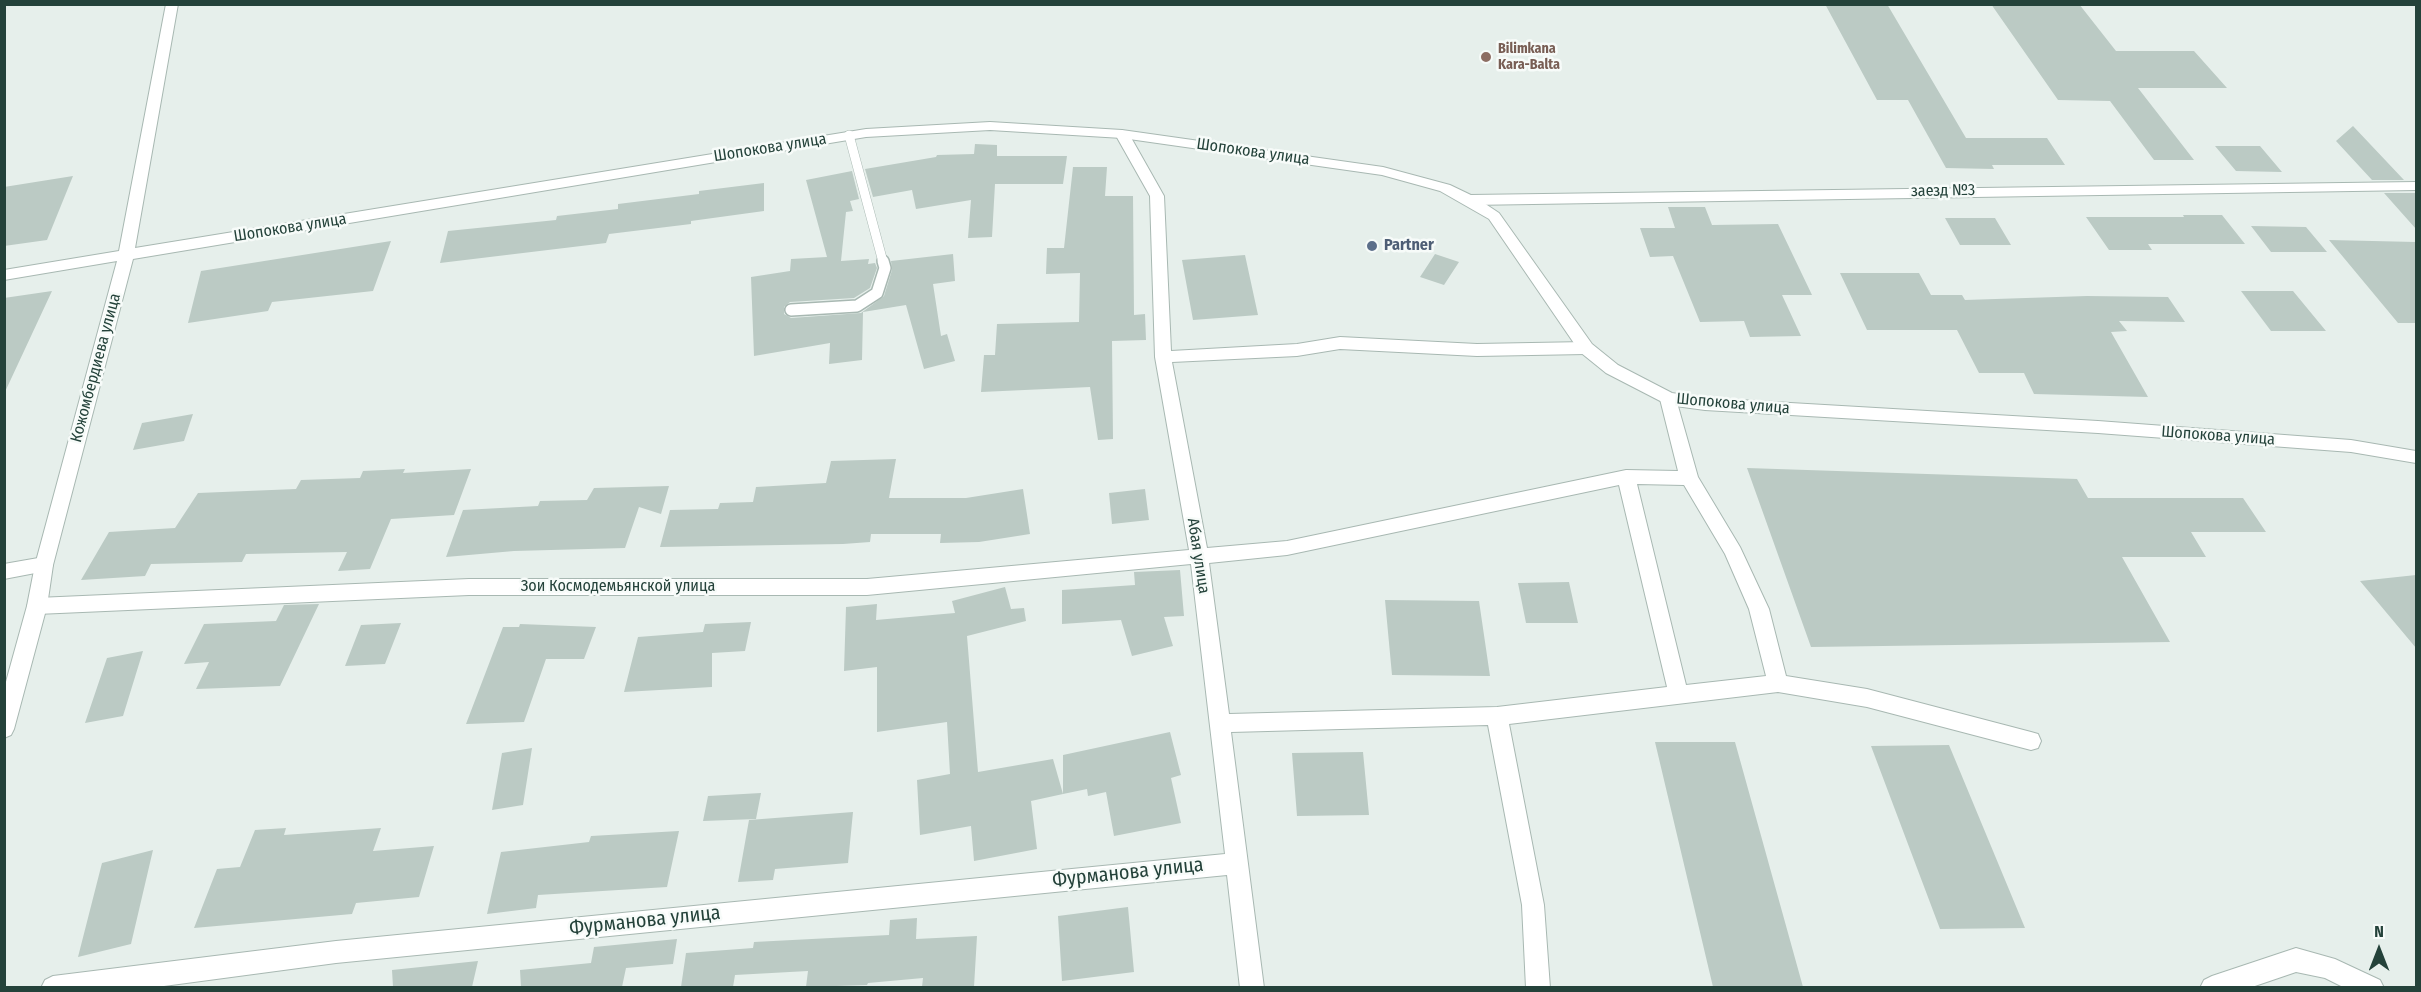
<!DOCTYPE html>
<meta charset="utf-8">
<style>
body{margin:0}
#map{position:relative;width:2421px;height:992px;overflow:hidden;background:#e6efeb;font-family:"Fira Sans Condensed",sans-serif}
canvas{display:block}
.frame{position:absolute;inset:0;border:6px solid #24423a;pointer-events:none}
.north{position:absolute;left:2349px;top:920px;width:60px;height:60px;-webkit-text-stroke:4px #f7fbf9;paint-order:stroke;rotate:0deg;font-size:16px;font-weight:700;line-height:24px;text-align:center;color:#24423a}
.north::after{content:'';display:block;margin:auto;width:21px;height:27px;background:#24423a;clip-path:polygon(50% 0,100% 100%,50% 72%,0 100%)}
</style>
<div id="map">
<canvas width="2421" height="992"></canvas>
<div class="frame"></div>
<div class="north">N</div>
</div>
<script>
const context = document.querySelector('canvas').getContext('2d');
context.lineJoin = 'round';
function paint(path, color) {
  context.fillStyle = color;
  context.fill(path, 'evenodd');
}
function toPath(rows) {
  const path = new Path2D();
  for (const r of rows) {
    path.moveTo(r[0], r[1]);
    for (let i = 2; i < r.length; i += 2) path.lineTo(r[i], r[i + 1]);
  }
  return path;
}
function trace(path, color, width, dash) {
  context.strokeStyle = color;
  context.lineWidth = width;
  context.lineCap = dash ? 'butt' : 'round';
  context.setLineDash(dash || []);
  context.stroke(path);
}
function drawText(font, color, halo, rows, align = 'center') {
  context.font = font + ' "Fira Sans Condensed",sans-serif';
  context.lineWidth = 5;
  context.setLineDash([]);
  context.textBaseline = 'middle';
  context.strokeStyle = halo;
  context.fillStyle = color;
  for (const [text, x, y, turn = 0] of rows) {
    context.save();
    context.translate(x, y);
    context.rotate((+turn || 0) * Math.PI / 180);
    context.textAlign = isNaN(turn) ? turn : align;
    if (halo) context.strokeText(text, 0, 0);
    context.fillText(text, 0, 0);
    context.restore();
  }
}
paint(toPath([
 [1825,4,1887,4,1966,138,2047,138,2065,165,1992,165,1994,169,1946,168,1908,100,1877,100],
 [1991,4,2079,4,2116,51,2194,51,2227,88,2138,88,2194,160,2154,160,2110,101,2058,100],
 [2353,126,2404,180,2372,180,2336,141],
 [975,144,997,145,997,156,1067,156,1063,184,995,184,992,237,968,238,971,200,916,209,912,190,873,197,865,169,936,157,937,155,974,154],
 [2215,146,2260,146,2282,172,2236,171],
 [1073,167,1107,167,1105,196,1133,196,1134,315,1145,314,1146,340,1112,341,1113,439,1098,440,1090,387,981,392,984,355,995,355,997,324,1079,322,1080,273,1046,274,1047,248,1064,248],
 [852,171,859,199,850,201,853,211,846,212,841,261,869,259,868,264,875,263,877,268,870,288,854,298,790,302,784,307,784,314,791,318,861,313,884,296,892,270,891,261,953,254,955,281,933,284,941,336,947,334,955,361,924,369,906,305,863,312,862,360,829,364,830,343,754,356,751,277,790,271,791,259,827,257,806,180],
 [73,176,47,240,4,246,4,187],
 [764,183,764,211,691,221,691,224,609,234,606,243,440,263,448,231,556,220,557,216,618,209,618,204,699,194,699,191],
 [2384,193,2416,193,2416,229],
 [1668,207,1705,207,1712,225,1778,224,1812,295,1782,295,1801,336,1750,337,1744,321,1700,322,1673,256,1650,257,1640,228,1675,228],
 [2183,215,2222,215,2245,244,2148,244,2152,250,2109,250,2086,217,2184,217],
 [1945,218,1995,218,2011,245,1960,245],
 [2251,226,2306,227,2327,252,2271,252],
 [2329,240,2416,242,2416,323,2398,323],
 [391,241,373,291,272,302,268,311,188,323,201,271],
 [1435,254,1459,262,1444,285,1420,277],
 [1245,255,1258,315,1193,320,1182,260],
 [1840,273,1919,273,1931,295,1962,295,1965,300,2087,296,2168,297,2185,322,2119,321,2127,331,2111,332,2148,397,2034,394,2024,373,1979,373,1957,330,1867,330],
 [52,291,4,394,4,298],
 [2241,291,2293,291,2326,331,2271,331],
 [193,414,184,441,133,450,142,423],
 [896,459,889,498,966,498,1023,489,1030,534,979,542,940,543,941,534,871,534,870,542,843,544,660,547,670,510,718,509,720,503,753,502,756,487,826,483,831,461],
 [1747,468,2077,479,2088,498,2243,498,2266,532,2191,532,2206,557,2122,557,2170,642,1811,647],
 [405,469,403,473,471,469,454,515,391,519,370,569,338,571,347,552,246,554,242,562,151,564,145,576,81,580,109,532,175,528,198,493,296,489,301,480,360,478,363,471],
 [669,486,661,514,639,507,625,548,514,551,446,557,463,510,538,506,540,501,587,500,594,488],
 [1145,489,1149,520,1112,524,1109,493],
 [1180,570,1184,616,1164,617,1173,646,1132,656,1121,620,1062,624,1062,590,1135,585,1134,572],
 [2416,575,2416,648,2360,581],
 [1569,582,1578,623,1526,623,1518,583],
 [1005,587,1011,609,1024,608,1026,621,967,636,978,772,1053,759,1063,794,1031,801,1037,849,974,861,971,826,920,835,917,780,950,774,947,722,877,732,877,667,844,671,846,607,877,604,876,620,955,613,952,601],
 [1385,600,1479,601,1490,676,1392,675],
 [319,604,280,686,196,689,209,662,184,664,204,624,276,621,284,605],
 [751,622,745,651,712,653,712,687,624,692,638,637,703,632,705,624],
 [401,623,385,664,345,666,361,625],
 [520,624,596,627,584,659,546,659,524,722,466,724,503,627,519,627],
 [143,651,123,716,85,723,107,658],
 [1170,732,1181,775,1171,778,1181,823,1114,836,1106,792,1088,796,1087,789,1063,794,1063,755],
 [1655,742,1735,742,1803,987,1713,987],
 [1949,745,2025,928,1940,929,1871,746],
 [532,748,523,805,492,810,502,753],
 [1363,752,1369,815,1297,816,1292,753],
 [761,793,756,819,703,821,708,796],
 [853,812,848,863,775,869,773,880,738,882,749,820],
 [286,828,284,835,381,828,373,851,434,846,419,897,356,903,352,914,194,928,217,869,240,867,255,830],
 [679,831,667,887,538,895,536,908,487,914,501,852,589,842,591,836],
 [153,850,131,944,78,957,102,863],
 [1128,907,1134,972,1062,981,1058,916],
 [917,918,916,939,977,936,974,987,922,987,923,978,868,983,867,985,806,987,808,971,735,975,733,987,681,987,686,953,753,948,754,942,889,935,890,920],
 [677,939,673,964,626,968,622,987,521,987,520,970,591,963,594,947],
 [478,961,472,987,393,987,392,970]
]), '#bbcac4');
const serviceFar1 = toPath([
 [849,135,883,262]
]);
const service = toPath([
 [791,310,857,306,877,293,885,268,883,261]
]);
const minor = toPath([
 [1122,130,1129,134,1164,196,1171,351,1297,344,1340,337,1477,344,1586,342,1594,348,1586,354,1477,356,1340,349,1297,356,1172,362,1207,548,1287,541,1626,470,1678,471,1660,399,1668,393,1676,399,1698,477,1740,547,1769,609,1786,676,1867,689,2031,732,2038,734,2041,741,2038,748,2031,750,1867,707,1778,692,1509,724,1544,905,1550,988,1526,988,1522,905,1488,725,1231,732,1264,988,1240,988,1227,875,336,963,149,988,41,988,45,980,53,976,336,941,1225,854,1191,564,867,595,469,595,37,614,30,612,27,606,30,600,37,598,469,579,867,579,1189,550,1155,357,1150,196,1115,134,1122,130],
 [1637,484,1684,485,1725,554,1749,609,1766,676,1686,685,1637,484],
 [1619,485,1667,687,1497,707,1229,714,1209,563,1287,555,1619,485],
 [2416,182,2416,190,1470,205,1463,200,1470,195,2416,182],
 [44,557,51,560,53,565,51,570,4,579,4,564,44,557],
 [2296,948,2335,959,2380,980,2384,988,2345,988,2325,978,2296,972,2249,988,2200,988,2204,980,2212,976,2296,948]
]);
const tertiary = toPath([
 [166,4,178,4,135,248,866,129,990,122,1122,130,1383,167,1450,185,1475,197,1499,213,1592,344,1618,365,1672,393,1705,398,2098,421,2351,440,2416,451,2416,463,2351,452,2098,433,1705,410,1668,405,1606,373,1580,352,1489,219,1440,191,1382,175,1122,138,990,130,866,137,133,259,53,565,47,606,14,729,11,735,4,738,4,689,27,606,35,565,117,261,4,280,4,270,119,251,166,4]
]);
trace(serviceFar1, '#a8b8b2', 10);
trace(service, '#a8b8b2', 14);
trace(minor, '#a8b8b2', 2);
trace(tertiary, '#a8b8b2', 2);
trace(serviceFar1, '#fff', 9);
trace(service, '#fff', 11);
paint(minor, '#fff');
paint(tertiary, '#fff');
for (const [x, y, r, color] of [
 [1486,57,6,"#8d6e63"],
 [1372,246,6,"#5c6f8a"]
]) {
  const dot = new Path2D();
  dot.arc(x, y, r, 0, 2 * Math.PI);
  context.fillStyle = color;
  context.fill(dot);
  trace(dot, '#f7fbf9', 2);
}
drawText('bold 14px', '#785e54', '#f7fbf9', [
 ["Bilimkana",1498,49],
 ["Kara-Balta",1498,65]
], 'left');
drawText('16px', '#24423a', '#f7fbf9', [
 ["Шопокова улица",770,148,-9],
 ["Шопокова улица",1253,152,8],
 ["заезд №3",1943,191,-1],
 ["Шопокова улица",290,228,-9],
 ["Кожомбердиева улица",96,368,-75],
 ["Шопокова улица",1733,404,5],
 ["Шопокова улица",2218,436,4],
 ["Абая улица",1198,556,81],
 ["Зои Космодемьянской улица",618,587]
]);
drawText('bold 16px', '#4e5e75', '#f7fbf9', [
 ["Partner",1384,246]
], 'left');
drawText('20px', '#24423a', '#f7fbf9', [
 ["Фурманова улица",1128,873,-6],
 ["Фурманова улица",645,921,-6]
]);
</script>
